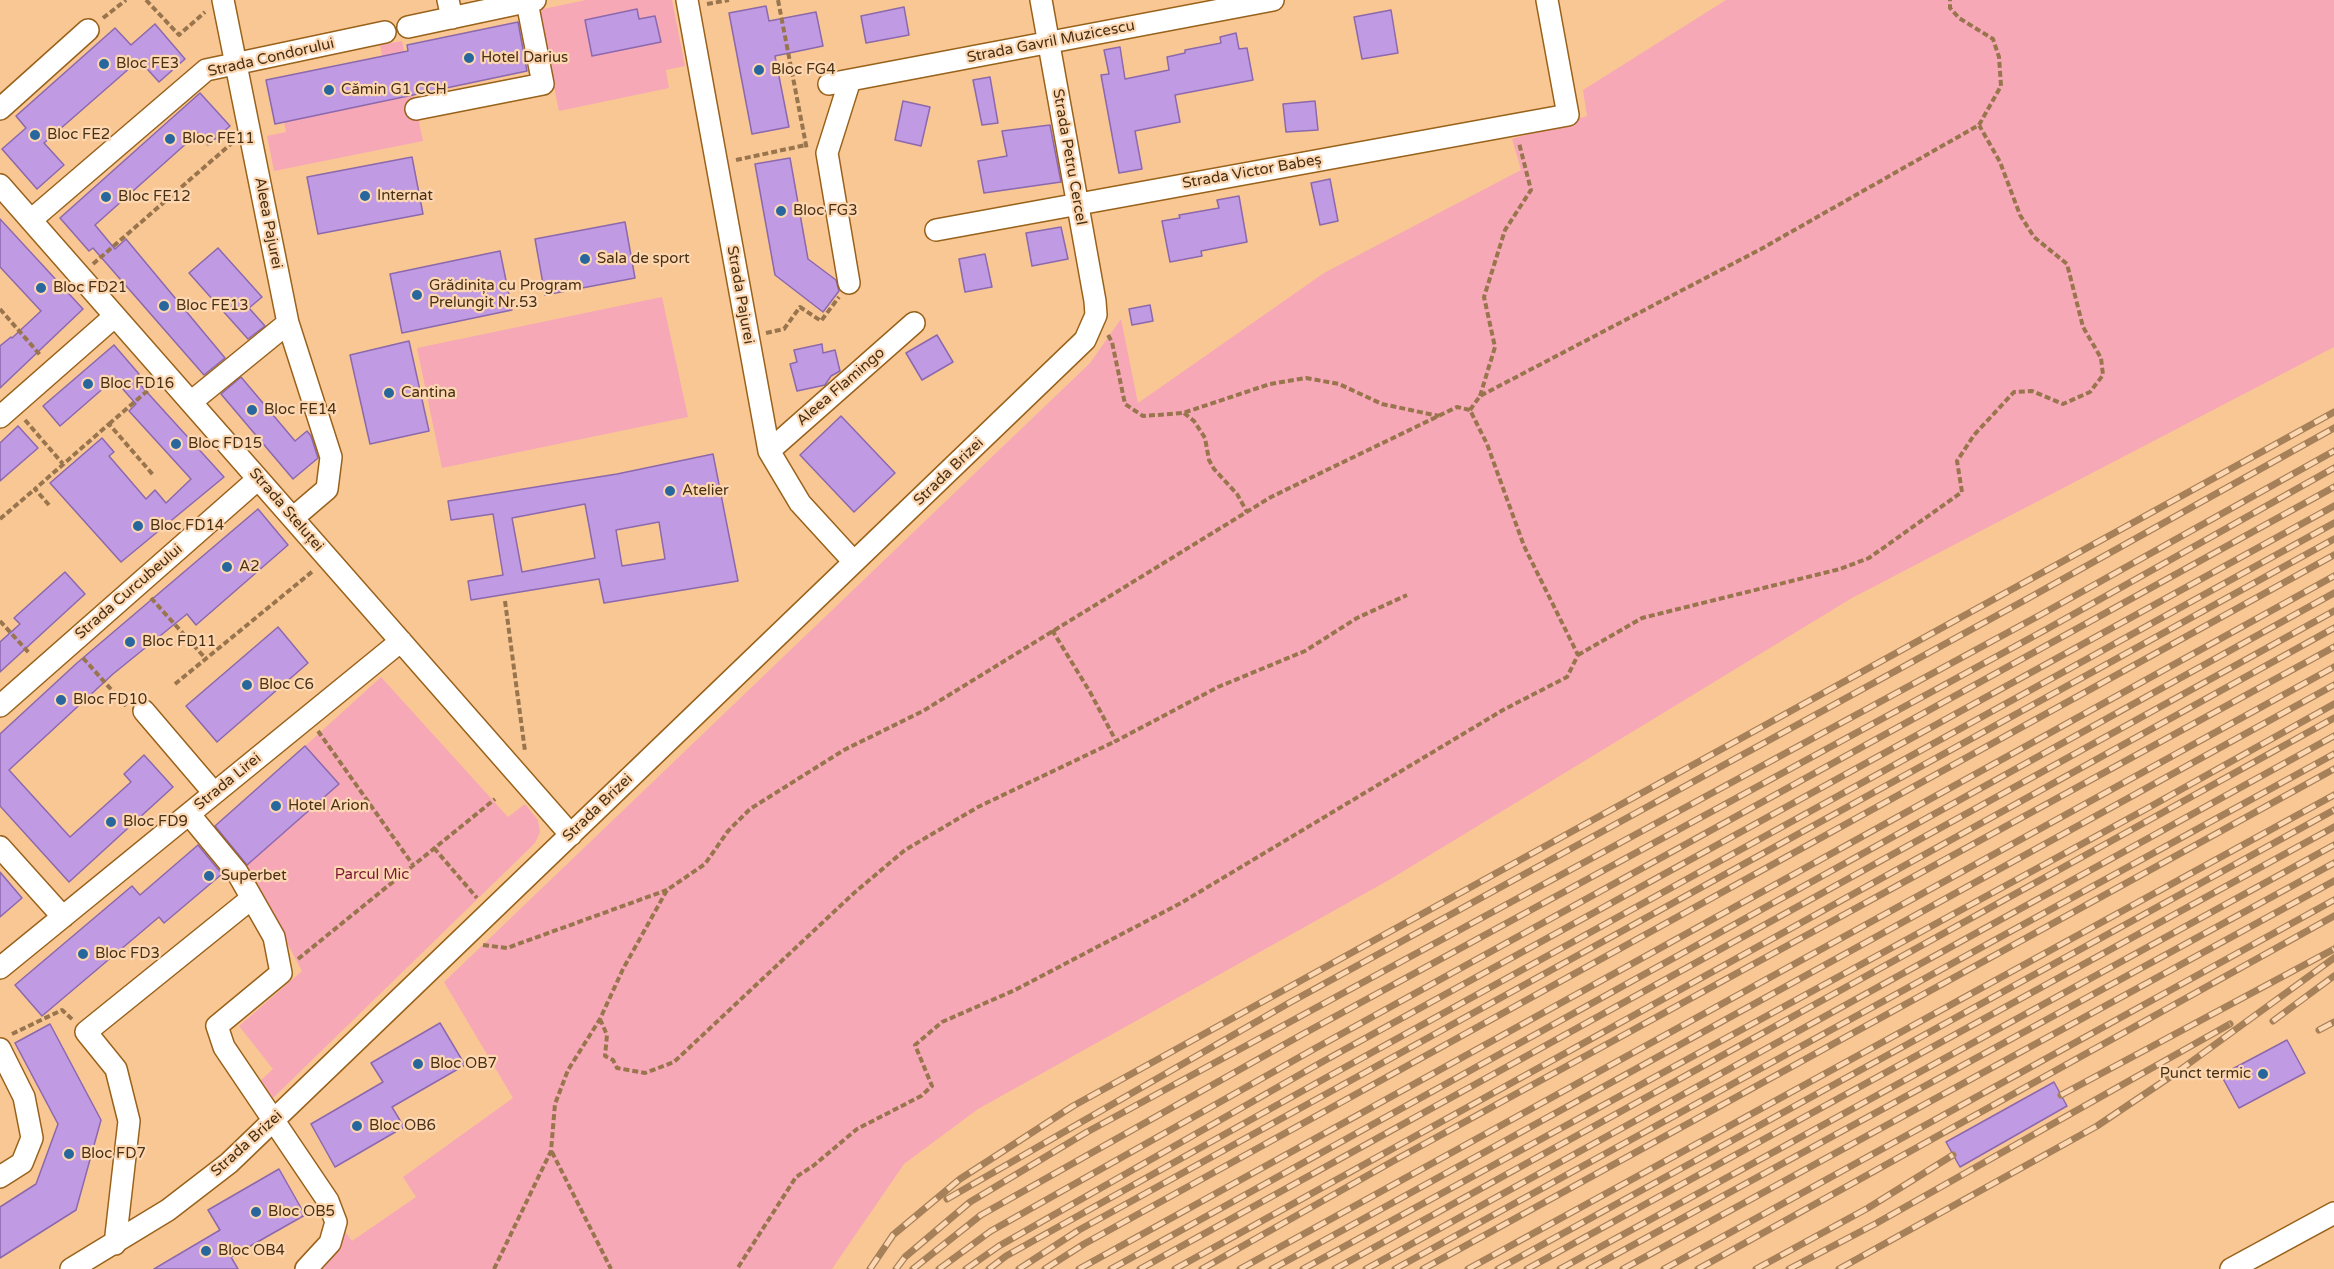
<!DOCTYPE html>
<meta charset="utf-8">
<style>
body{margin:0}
canvas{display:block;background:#f9c794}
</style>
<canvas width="2334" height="1269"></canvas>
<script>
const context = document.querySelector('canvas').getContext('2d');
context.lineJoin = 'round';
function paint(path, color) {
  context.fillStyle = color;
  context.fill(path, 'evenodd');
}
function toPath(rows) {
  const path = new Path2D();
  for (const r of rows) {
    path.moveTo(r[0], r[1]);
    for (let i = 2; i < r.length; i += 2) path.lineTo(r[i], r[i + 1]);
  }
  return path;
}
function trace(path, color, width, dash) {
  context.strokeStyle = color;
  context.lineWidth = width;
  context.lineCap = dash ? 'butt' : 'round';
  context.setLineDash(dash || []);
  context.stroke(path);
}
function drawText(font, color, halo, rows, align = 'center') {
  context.font = font + ' "Varela Round",sans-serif';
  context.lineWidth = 4.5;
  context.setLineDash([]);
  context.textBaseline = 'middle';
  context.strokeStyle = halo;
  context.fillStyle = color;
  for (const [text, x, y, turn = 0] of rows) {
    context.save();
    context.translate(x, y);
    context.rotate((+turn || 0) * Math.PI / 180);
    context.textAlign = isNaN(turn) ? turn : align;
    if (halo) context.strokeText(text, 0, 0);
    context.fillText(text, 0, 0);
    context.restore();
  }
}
paint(toPath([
 [586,0,672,0,685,66,666,70,669,88,559,111,538,10],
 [637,9,639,19,655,16,661,42,592,55,585,20],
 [1726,0,2334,0,2334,347,1852,598,1389,880,978,1109,904,1164,832,1269,317,1269,341,1226,352,1241,416,1197,403,1177,513,1098,444,982,1090,363,1121,319,1138,403,1324,273,1521,170,1512,139,1587,116,1583,90],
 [402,41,423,141,274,171,267,136,286,132,284,122,391,100,380,45],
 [662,297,688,417,442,468,417,348],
 [381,677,508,817,525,804,538,820,540,832,535,843,273,1098,260,1081,273,1069,239,1026,302,971,246,866,339,784,305,746]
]), '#f6a8b6');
const building = toPath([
 [766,6,769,21,816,12,823,46,775,56,789,127,752,134,729,13,766,6],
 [904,7,909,35,866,43,861,16,904,7],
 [637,9,639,19,655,16,661,42,592,56,585,20,637,9],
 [1391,10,1398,53,1362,59,1354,17,1391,10],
 [518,22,527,71,275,124,266,80,408,51,407,45,518,22],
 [155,24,185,59,159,82,139,60,44,143,64,165,37,189,2,149,26,128,16,116,115,28,131,45,155,24],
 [1236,33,1239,49,1247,48,1253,80,1175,95,1180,122,1135,131,1142,169,1119,173,1101,75,1109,74,1104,50,1120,47,1125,79,1169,70,1167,57,1185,53,1185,50,1221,43,1220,37,1236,33],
 [990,77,998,123,982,125,973,80,990,77],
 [200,93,230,126,208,145,198,133,95,225,115,249,126,239,225,358,204,375,93,248,89,251,60,218,200,93],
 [903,101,930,107,921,146,895,140,903,101],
 [1315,101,1318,130,1286,132,1283,104,1315,101],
 [1050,125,1061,182,984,193,978,161,1007,156,1002,131,1050,125],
 [412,157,423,214,318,234,307,177,412,157],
 [790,158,808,259,836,280,839,291,823,312,775,275,755,164,790,158],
 [1330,179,1338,221,1320,225,1311,183,1330,179],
 [1239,196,1247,242,1201,251,1202,256,1170,262,1162,221,1180,218,1179,215,1219,208,1217,200,1239,196],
 [0,219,83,309,0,388,0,346,11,337,12,338,41,311,0,267,0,219],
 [625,222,635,278,545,295,535,239,625,222],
 [1061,227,1068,259,1032,266,1026,233,1061,227],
 [218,248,262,297,249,308,265,326,248,339,189,273,218,248],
 [500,251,512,310,402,333,390,274,500,251],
 [985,254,992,287,965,292,959,259,985,254],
 [1150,305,1153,321,1132,325,1129,309,1150,305],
 [937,335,953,362,922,380,906,353,937,335],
 [409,341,429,431,370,444,350,355,409,341],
 [822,344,823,353,835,350,840,371,831,376,825,385,797,391,790,364,797,362,794,350,822,344],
 [114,345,139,374,135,379,224,477,121,562,50,483,102,438,114,452,109,456,146,499,155,490,166,503,191,479,129,411,136,404,114,379,60,426,43,406,114,345],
 [241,377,295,441,307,431,311,436,318,458,293,479,221,394,241,377],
 [841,416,895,473,854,512,800,455,841,416],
 [18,426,38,448,0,481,0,443,18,426],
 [713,454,738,581,604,603,599,579,471,600,468,581,503,575,493,514,451,520,448,501,617,474,713,454],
 [585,504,595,558,522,572,512,518,585,504],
 [659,522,665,559,622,566,616,530,659,522],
 [258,509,288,545,196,625,187,614,113,674,9,770,70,837,131,782,124,774,144,755,173,787,69,882,0,806,0,734,77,663,258,509],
 [65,572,85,594,0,672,0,642,20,624,14,618,65,572],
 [278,627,308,663,217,742,186,706,278,627],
 [305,746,339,784,247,865,215,826,305,746],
 [198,845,222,874,164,923,159,917,42,1016,15,985,132,886,140,895,198,845],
 [0,872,22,898,0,917,0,872],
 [440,1023,465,1065,392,1107,404,1127,335,1167,311,1124,383,1082,371,1063,440,1023],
 [50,1024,101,1120,76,1210,0,1258,0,1207,36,1184,58,1124,15,1043,50,1024],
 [2287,1040,2305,1073,2239,1108,2221,1075,2287,1040],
 [2054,1082,2067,1106,1960,1167,1946,1142,2054,1082],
 [279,1169,305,1215,231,1257,238,1269,154,1269,220,1230,208,1210,279,1169]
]);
paint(building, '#c09be3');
trace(building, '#8c68ad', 1.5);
const minor = toPath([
 [448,0,452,18],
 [687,0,769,451,800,503,854,562],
 [408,27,535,0],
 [829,84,1273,0],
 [0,109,88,30],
 [416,109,543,84,527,2],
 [0,185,571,835],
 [31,220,206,70,385,32],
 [936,230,1568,115,1547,0],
 [849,283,827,153,850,80],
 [288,323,331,457,327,489,293,518],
 [191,402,288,323,223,0],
 [0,417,115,316],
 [769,451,914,323],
 [0,706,258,479],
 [144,711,214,793],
 [189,814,237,872,274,937,281,973,217,1026,224,1047,328,1201,336,1222,330,1243,306,1269],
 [0,847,63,917],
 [0,968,401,641],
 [0,1049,24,1097,32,1138,22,1163,0,1177],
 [115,1244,129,1121,116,1069,86,1032,252,898],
 [71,1269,168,1210,229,1163,1085,340,1096,315,1095,301,1041,0],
 [2231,1269,2334,1213]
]);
trace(minor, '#99621b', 24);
trace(toPath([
 [146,0,179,35,205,12],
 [778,0,807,150],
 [707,4,729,0],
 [103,18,126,0],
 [736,160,806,145],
 [93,264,232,143],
 [0,309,41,356],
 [766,333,784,329,800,307,821,321,839,297],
 [1108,335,1112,342,1125,404,1143,416,1183,413,1270,384,1306,378,1339,384,1382,404,1439,416],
 [1480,396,1495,347,1484,297,1505,230,1531,190,1519,143],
 [1470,410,1480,396,1761,249,1979,125,2001,86,1999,57,1993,39,1959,18,1950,8,1950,0],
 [1184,413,1194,421,1205,438,1209,460,1214,469,1237,494,1247,512],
 [25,420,63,464],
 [109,424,153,386],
 [49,505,35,489,109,424,154,476],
 [0,519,35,489],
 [151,598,206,659],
 [505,601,525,751],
 [0,621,30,654],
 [1052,630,1090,692,1116,741,1218,687,1305,651,1357,618,1407,595],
 [1578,655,1642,618,1840,569,1869,558,1962,492,1957,461,1974,435,2014,392,2032,391,2063,404,2090,392,2103,375,2101,358,2083,327,2067,264,2034,237,2020,215,2000,162,1979,125],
 [83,658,126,706],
 [175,684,313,571],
 [318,731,413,865],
 [434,848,477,898],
 [483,945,507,948,667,890],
 [298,959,495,799],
 [600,1019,607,1035,605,1056,613,1060,617,1068,645,1073,674,1062,854,893,905,850,978,807,1116,741],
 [12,1034,62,1010,73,1020],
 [552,1152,611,1269],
 [494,1269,551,1151,555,1104,568,1070,600,1019,623,969,667,890,705,864,728,831,750,809,844,750,923,711,1271,497,1457,407,1470,410,1487,444,1524,546,1578,655,1567,677,1503,710,1181,903,1015,990,942,1022,915,1045,932,1086,921,1096,857,1129,813,1166,796,1177,737,1269]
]), '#99754e', 4, [6, 3]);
trace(minor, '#fff', 21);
const rail = toPath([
 [2273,1021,2334,976],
 [2319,1030,2334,1022],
 [2061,1095,2334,949],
 [947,1199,1289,1003,2027,599,2334,428],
 [870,1269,893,1235,960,1179,1073,1106,2334,412],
 [896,1269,905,1257,970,1202,1087,1132,2042,614,2334,451],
 [913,1269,981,1215,1303,1034,2047,629,2334,468],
 [939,1269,991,1231,1314,1049,2334,487],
 [966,1269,999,1246,1322,1062,2334,506],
 [989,1269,1006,1256,1331,1075,2334,523],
 [1019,1269,1079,1230,2334,539],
 [1045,1269,1084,1244,2334,555],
 [1079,1269,2334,576],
 [1111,1269,2334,593],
 [1140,1269,2334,611],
 [1175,1269,2334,628],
 [1202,1269,1395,1160,2334,647],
 [1240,1269,2334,667],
 [1272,1269,2334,685],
 [1303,1269,2146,809,2334,704],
 [1335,1269,2334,718],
 [1366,1269,2334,736],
 [1395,1269,2334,754],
 [1423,1269,2334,769],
 [1468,1269,2334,795],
 [1498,1269,2334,810],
 [1527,1269,2334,827],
 [1560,1269,2334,845],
 [1589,1269,2334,863],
 [1623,1269,2334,881],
 [1664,1269,2334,900],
 [1698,1269,2334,916],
 [1756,1269,1868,1208,1953,1155],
 [1789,1269,1875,1224,2230,1024],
 [1839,1269,2097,1126,2173,1075,2334,958]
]);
trace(rail, '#a68058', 7);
trace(rail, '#fdd7b1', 4.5, [14]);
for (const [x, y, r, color] of [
 [469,58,6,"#27679d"],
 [104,64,6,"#27679d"],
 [759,70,6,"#27679d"],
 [329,90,6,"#27679d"],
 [35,135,6,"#27679d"],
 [170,139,6,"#27679d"],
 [365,196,6,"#27679d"],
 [106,197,6,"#27679d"],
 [781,211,6,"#27679d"],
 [585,259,6,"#27679d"],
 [41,288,6,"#27679d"],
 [417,295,6,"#27679d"],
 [164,306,6,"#27679d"],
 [88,384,6,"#27679d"],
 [389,393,6,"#27679d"],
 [252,410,6,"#27679d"],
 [176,444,6,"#27679d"],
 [670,491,6,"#27679d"],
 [138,526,6,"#27679d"],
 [227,567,6,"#27679d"],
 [130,642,6,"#27679d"],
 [247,685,6,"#27679d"],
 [61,700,6,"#27679d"],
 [276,806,6,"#27679d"],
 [111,822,6,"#27679d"],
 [209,876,6,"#27679d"],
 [83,954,6,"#27679d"],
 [418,1064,6,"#27679d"],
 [2263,1074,6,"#27679d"],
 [357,1126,6,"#27679d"],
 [69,1154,6,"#27679d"],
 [256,1212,6,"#27679d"],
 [206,1251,6,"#27679d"]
]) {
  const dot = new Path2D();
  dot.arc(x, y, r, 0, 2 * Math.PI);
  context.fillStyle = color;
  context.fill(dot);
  trace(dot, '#fdd7b1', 2);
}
drawText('15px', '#483014', '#fdd7b1', [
 ["Strada Gavril Muzicescu",1051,42,-11],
 ["Strada Condorului",271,58,-13],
 ["Strada Petru Cercel",1069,157,80],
 ["Strada Victor Babeș",1252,172,-10],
 ["Aleea Pajurei",268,223,79],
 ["Strada Pajurei",740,295,80],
 ["Aleea Flamingo",841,387,-41],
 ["Strada Brizei",949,472,-44],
 ["Strada Steluței",286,510,49],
 ["Strada Curcubeului",129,592,-41],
 ["Strada Lirei",228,782,-39],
 ["Strada Brizei",598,808,-44],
 ["Strada Brizei",247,1144,-42]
]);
drawText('15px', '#483014', '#fdd7b1', [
 ["Hotel Darius",481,58],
 ["Bloc FE3",116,64],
 ["Bloc FG4",771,70],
 ["Cămin G1 CCH",341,90],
 ["Bloc FE2",47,135],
 ["Bloc FE11",182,139],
 ["Internat",377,196],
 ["Bloc FE12",118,197],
 ["Bloc FG3",793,211],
 ["Sala de sport",597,259],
 ["Grădinița cu Program",429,286],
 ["Prelungit Nr.53",429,303],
 ["Bloc FD21",53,288],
 ["Bloc FE13",176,306],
 ["Bloc FD16",100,384],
 ["Cantina",401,393],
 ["Bloc FE14",264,410],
 ["Bloc FD15",188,444],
 ["Atelier",682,491],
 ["Bloc FD14",150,526],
 ["A2",239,567],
 ["Bloc FD11",142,642],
 ["Bloc C6",259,685],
 ["Bloc FD10",73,700],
 ["Hotel Arion",288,806],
 ["Bloc FD9",123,822],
 ["Superbet",221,876],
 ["Bloc FD3",95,954],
 ["Bloc OB7",430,1064],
 ["Punct termic",2251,1074,"right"],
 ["Bloc OB6",369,1126],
 ["Bloc FD7",81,1154],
 ["Bloc OB5",268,1212],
 ["Bloc OB4",218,1251]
], 'left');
drawText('15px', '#7c1537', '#fdd7b1', [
 ["Parcul Mic",372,875]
]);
</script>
